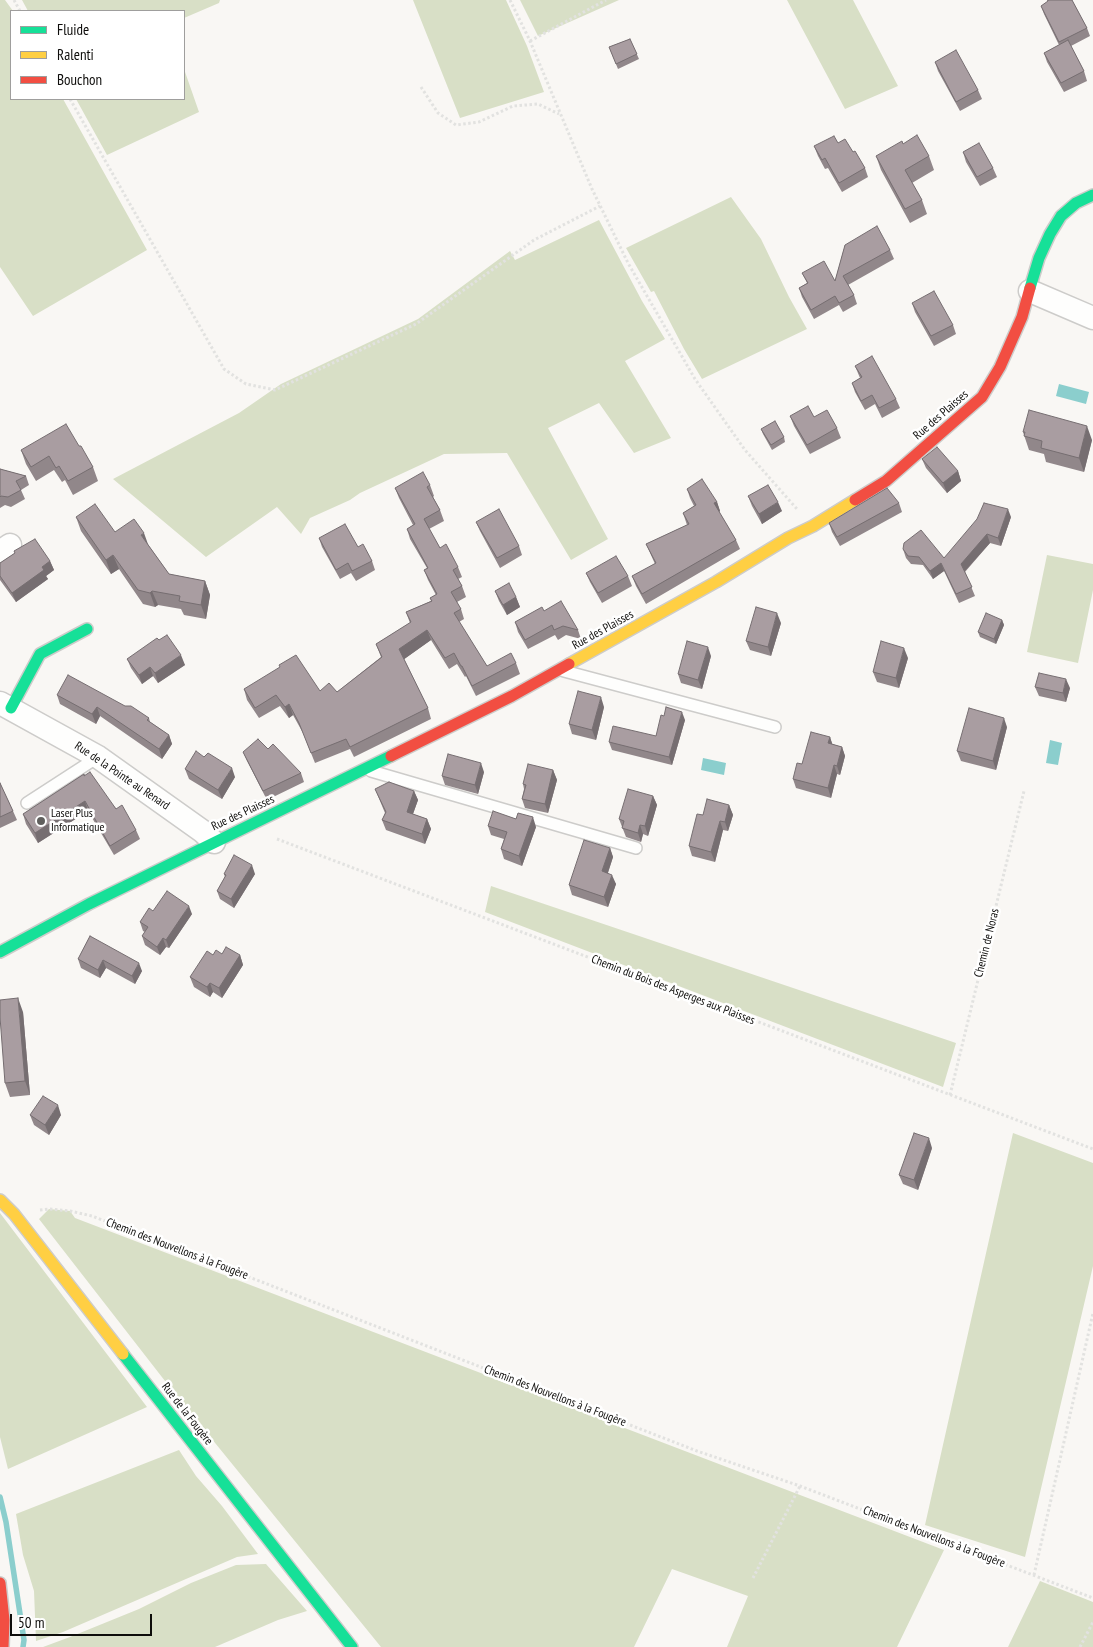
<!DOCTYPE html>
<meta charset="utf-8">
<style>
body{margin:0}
#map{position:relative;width:1093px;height:1647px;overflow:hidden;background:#f9f7f4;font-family:"PT Sans Narrow",sans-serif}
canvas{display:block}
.legend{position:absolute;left:10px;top:10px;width:175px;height:90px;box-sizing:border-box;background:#fff;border:1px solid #9f9e9d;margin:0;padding:6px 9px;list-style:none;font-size:15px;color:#0e0d0b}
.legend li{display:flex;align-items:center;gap:10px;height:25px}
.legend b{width:25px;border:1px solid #9f9e9d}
.scale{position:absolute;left:10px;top:1614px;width:142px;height:22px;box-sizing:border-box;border:2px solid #0e0d0b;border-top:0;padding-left:6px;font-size:15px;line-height:18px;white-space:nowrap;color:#0e0d0b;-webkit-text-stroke:4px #fff;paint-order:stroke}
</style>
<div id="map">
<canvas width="1093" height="1647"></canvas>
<ul class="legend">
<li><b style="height:6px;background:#16e098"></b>Fluide</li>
<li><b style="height:6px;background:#ffcf43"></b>Ralenti</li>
<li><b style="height:6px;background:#f24e42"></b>Bouchon</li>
</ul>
<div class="scale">50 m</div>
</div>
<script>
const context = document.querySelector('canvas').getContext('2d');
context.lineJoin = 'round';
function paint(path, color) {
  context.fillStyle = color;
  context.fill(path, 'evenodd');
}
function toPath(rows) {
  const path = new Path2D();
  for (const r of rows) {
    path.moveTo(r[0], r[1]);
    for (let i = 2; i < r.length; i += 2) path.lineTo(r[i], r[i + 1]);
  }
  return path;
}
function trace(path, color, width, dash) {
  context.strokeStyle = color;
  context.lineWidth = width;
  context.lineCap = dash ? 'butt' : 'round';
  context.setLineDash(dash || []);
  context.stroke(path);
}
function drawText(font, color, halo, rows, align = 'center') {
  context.font = font + ' "PT Sans Narrow",sans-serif';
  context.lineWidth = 5;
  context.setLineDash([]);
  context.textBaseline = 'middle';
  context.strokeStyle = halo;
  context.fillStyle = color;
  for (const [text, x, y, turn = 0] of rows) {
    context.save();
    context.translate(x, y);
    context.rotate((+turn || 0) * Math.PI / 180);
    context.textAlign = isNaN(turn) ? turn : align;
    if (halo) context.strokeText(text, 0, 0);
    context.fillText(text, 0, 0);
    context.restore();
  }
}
paint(toPath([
 [0,0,5,0,13,11,11,11,11,99,63,99,147,250,33,316,0,267],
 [22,0,220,0,219,3,184,18,184,11,28,11],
 [413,0,506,0,527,46,544,92,460,118],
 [520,0,619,0,538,36],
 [787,0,853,0,898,86,845,109],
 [184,69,199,112,107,155,76,99,184,99],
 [731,197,761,239,789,297,807,329,702,379,684,349,654,291,651,292,626,248],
 [599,220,642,301,665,339,625,361,671,438,634,453,599,403,548,428,608,539,571,560,507,453,444,454,360,493,350,500,310,518,301,534,277,507,206,557,113,479,239,413,281,384,418,319,510,251,515,260],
 [1047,555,1093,564,1093,590,1078,663,1027,652],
 [491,886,956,1043,943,1087,485,912],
 [1013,1133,1093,1163,1093,1266,1025,1557,925,1525],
 [49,1209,70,1211,75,1218,944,1550,897,1647,727,1647,748,1596,672,1569,634,1647,381,1647,172,1390,39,1219],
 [0,1213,147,1407,8,1469,0,1437],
 [179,1450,196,1476,222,1506,258,1554,237,1557,63,1632,36,1641,34,1591,23,1555,16,1514],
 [266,1564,307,1611,278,1620,215,1647,43,1647,70,1637,139,1609,191,1583,236,1565],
 [1040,1581,1093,1602,1093,1647,1008,1647]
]), '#d8dfc6');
paint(toPath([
 [1059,384,1089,392,1086,404,1056,396],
 [1050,740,1062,743,1058,765,1046,763],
 [703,758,726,763,724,775,701,770]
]), '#8bcecd');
trace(toPath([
 [0,1497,6,1522,24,1640,23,1647]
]), '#8bcecd', 5.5);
const lane = toPath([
 [564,671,775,727],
 [371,771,636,848],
 [27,803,98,757]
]);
const street = toPath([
 [1030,291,1093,318],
 [0,552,10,545],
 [0,703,98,757,202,831,214,842]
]);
const fast = toPath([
 [1030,288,1039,258,1050,234,1061,216,1076,203,1093,195],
 [11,708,40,654,87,629],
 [0,952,89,904,391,756],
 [123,1354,352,1647]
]);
const slow = toPath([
 [569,664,716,582,788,538,813,526,855,500],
 [0,1200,14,1214,123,1354]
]);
const jam = toPath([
 [855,500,886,481,982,397,1000,367,1022,317,1030,288],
 [391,756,512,696,569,664],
 [0,1583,4,1620,3,1647]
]);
trace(lane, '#cdccca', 14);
trace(street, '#cdccca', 25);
trace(fast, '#cdccca', 14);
trace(slow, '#cdccca', 14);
trace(jam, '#cdccca', 14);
trace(toPath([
 [14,0,20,11],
 [510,0,530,41,592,189,628,263,695,379,745,450,797,509],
 [530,41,606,0],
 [421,87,438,113,456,125,479,122,513,106,538,104,559,114],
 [70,99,224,369,246,384,275,390,416,324,534,240,600,206],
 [277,839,1093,1149],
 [950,1095,1024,791],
 [40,1210,49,1209,70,1211,92,1216,697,1451,800,1486,1093,1598],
 [1034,1575,1093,1313],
 [753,1578,800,1486],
 [1080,1647,1093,1622]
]), '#e2e2e0', 3, [2.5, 2.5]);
trace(lane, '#fefefd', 11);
trace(street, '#fefefd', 22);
trace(fast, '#16e098', 11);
trace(slow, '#ffcf43', 11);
trace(jam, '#f24e42', 11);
paint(toPath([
 [1047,0,1072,0,1087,28,1090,36,1071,46,1084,71,1087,81,1064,92,1047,62,1044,53,1059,45,1044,14,1041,6,1048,2],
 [630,39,639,59,618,69,609,47],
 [935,62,978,90,982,99,960,111,938,71],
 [838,143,853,152,865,168,868,177,842,192,828,168,825,169,818,156,814,146],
 [903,144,929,156,934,170,912,183,922,200,927,214,910,223,881,170,876,156],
 [963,152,993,168,997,177,980,186,966,162],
 [845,245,890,250,894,259,848,285,854,295,857,304,843,312,839,305,814,319,802,297,799,288,807,283,802,273,835,281],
 [912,303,953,325,956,334,934,346,915,312],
 [855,366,896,399,900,408,882,418,875,404,865,410,855,392,852,383,860,378],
 [790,416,814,417,837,428,841,438,810,454,794,426],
 [761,429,784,437,785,442,772,450,763,434],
 [1023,432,1092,440,1084,472,1046,462,1044,454,1029,450],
 [79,446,93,467,98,481,73,495,65,480,62,482,54,470,36,481,26,464,21,450],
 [922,459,958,471,961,481,947,493,926,468],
 [0,469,26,476,29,485,21,490,25,499,11,507,5,505,0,508],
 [430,485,434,496,433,497,440,510,444,521,429,529,440,548,458,567,462,577,458,579,462,586,466,597,457,602,461,609,464,619,459,622,487,666,516,663,520,674,476,696,466,676,465,677,457,664,449,669,431,640,404,659,428,708,431,719,354,757,350,749,315,763,303,733,293,715,289,718,280,706,259,718,247,700,244,689,337,692,381,657,376,644,410,623,406,612,431,601,430,598,436,595,428,580,424,570,427,568,410,539,407,529,413,525,399,498,395,488],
 [687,489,717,502,720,511,719,512,736,540,740,549,646,604,636,586,632,576,655,564,646,544,687,525,683,513,694,506,690,498],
 [748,496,782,511,762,524,752,506],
 [899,503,902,512,840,546,832,532,829,523],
 [76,517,149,546,169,574,205,581,210,595,206,619,184,615,181,609,158,605,155,607,143,604,119,569,111,574,81,531],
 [1011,517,1001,546,990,543,965,572,975,596,959,603,944,571,933,579,923,565,911,564,906,558,903,549,944,558],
 [476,522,519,546,522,555,500,568,480,531],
 [319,538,358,547,372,561,375,570,356,581,351,573,340,579,322,547],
 [14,551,50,561,54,570,46,576,48,579,16,602,0,580,0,563,15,553],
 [586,573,628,576,632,586,602,603,590,582],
 [495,591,516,597,520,607,507,615,499,601],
 [544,611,578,630,581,639,566,635,558,640,555,635,528,649,518,632,515,622],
 [1002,620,1004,625,996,644,980,637,978,632],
 [781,623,771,656,750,650,746,641],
 [159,640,185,665,158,683,153,676,142,684,131,668,127,659],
 [711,656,702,689,681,683,678,674],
 [908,658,899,688,877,682,873,672],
 [1035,687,1070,688,1066,702,1039,696],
 [57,695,149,718,150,722,169,735,172,744,162,759,100,716,96,724,60,704],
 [604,707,596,740,572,734,569,724],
 [664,716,685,720,672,765,612,750,609,742,656,736],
 [1007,727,996,770,961,761,957,751],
 [830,737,832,744,842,747,845,756,840,775,837,774,831,798,796,788,793,779,802,764],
 [268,749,301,773,304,782,267,800,247,761,243,752],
 [185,769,235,777,222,799,189,779],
 [553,770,557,780,548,813,525,808,522,799,524,789,523,784],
 [484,772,478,794,445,785,442,776],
 [84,774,136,830,140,839,114,855,88,811,38,843,26,824,23,814],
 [0,783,13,811,17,820,0,828],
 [375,789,414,791,418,800,413,814,427,819,431,829,425,844,386,830,382,820,385,813],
 [653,796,657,805,648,836,643,834,641,842,626,837,619,819],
 [729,805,733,815,728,831,723,830,715,862,692,856,689,846,703,815],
 [488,826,536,827,522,866,504,859,501,849,504,839,491,835],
 [610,848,613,857,608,873,616,884,608,907,572,895,569,885],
 [224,874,255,874,234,908,220,899,217,891,225,877],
 [153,911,192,914,169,948,166,947,160,955,145,945,142,936,145,932,143,931,140,922],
 [90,936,142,971,135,984,106,968,100,978,81,968,78,959],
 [222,954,240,955,243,965,222,998,213,992,210,997,194,987,190,977,213,955],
 [23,1012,30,1095,10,1097,5,1083],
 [30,1115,61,1115,49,1135,34,1125],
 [932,1148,918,1190,903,1184,899,1175]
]), '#91878a');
paint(toPath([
 [1087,426,1092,440,1084,472,1079,458],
 [958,471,961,481,947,493,943,483],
 [717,502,720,511,718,513,714,503],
 [778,502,782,511,762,524,759,514],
 [1008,509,1011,517,1001,546,998,538],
 [144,533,149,547,141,535],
 [987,534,990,543,964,572,961,564],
 [113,555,119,569,111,574,106,560],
 [50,561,54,570,46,576,48,579,16,602,12,593,42,567],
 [941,563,944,571,933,579,930,571],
 [205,581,210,595,206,619,201,605],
 [152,591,158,605,155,607,150,593],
 [516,597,520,607,507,615,503,605],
 [777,613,781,623,771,656,768,647],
 [1002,620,1004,625,996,644,994,639],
 [427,630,431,640,403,660,399,649],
 [708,647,711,656,702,689,698,680],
 [904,648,908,658,899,688,896,678],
 [181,655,185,665,158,683,155,673],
 [150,667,153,676,142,684,139,675],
 [1066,679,1070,688,1066,702,1063,693],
 [601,697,604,707,596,740,592,730],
 [289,704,293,715,289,718,285,707],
 [97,707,100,716,96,724,92,714],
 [682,712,685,720,672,765,669,757],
 [1004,718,1007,727,996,770,993,761],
 [169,735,172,744,162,759,159,749],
 [830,737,833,746,828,743],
 [842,747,845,756,840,775,837,766],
 [481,763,484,772,478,794,475,785],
 [834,765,837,774,831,798,828,788],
 [232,768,235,777,222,799,218,790],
 [553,770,557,780,548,813,545,804],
 [414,791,418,800,410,822,407,812],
 [653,796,657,805,648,836,645,826],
 [85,801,88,811,38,843,35,833],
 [729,805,733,815,728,831,725,822],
 [533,817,536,827,522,866,519,856],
 [427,819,431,829,425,844,422,834],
 [720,821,723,830,715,862,711,852],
 [640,825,643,834,641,842,638,833],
 [610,848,613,857,605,881,602,871],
 [252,865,255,874,234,908,231,899],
 [612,875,616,884,608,907,604,897],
 [189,906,192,914,169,948,166,940],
 [163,938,166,947,160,955,157,947],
 [240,955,243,965,222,998,219,988],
 [103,960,106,968,100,978,98,970],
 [139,963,142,971,135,984,132,976],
 [210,983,213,992,210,997,207,987],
 [18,998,23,1012,30,1095,25,1081],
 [58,1105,61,1115,49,1135,45,1125],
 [929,1138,932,1148,918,1190,914,1180]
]), '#766e71');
const building = toPath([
 [1048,0,1072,0,1087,28,1059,42,1041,6,1048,1,1048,0],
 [630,39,637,54,616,64,609,47,630,39],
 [1068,40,1084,71,1061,83,1044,53,1068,40],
 [956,50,978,90,956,102,935,62,956,50],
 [917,135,929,156,905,170,922,200,905,209,876,156,902,141,903,144,917,135],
 [834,136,838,143,845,139,853,152,855,151,865,168,839,183,825,158,822,160,814,146,834,136],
 [979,143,993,168,977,177,963,152,979,143],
 [877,226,890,250,843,276,854,295,839,303,835,296,811,310,799,288,808,283,802,273,824,261,835,281,845,245,877,226],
 [934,291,953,325,931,336,912,303,934,291],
 [872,356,896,399,879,408,872,395,861,401,852,383,862,377,855,366,872,356],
 [808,406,814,417,827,410,837,428,807,445,790,416,808,406],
 [1029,410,1087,426,1079,458,1041,448,1042,441,1024,436,1025,432,1023,432,1029,410],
 [775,421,784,437,771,445,761,429,775,421],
 [66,424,79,446,81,446,93,467,68,481,59,466,56,468,49,456,31,467,21,450,66,424],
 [937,447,958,471,943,483,922,459,937,447],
 [0,469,26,476,16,481,21,490,8,497,1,496,0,497,0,469],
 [423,472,430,485,427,487,440,510,424,519,440,548,446,544,458,567,453,570,462,586,451,592,461,609,454,613,487,666,511,653,516,663,472,686,462,666,461,666,454,653,445,658,427,630,399,649,428,708,350,747,346,739,311,753,299,723,289,704,285,707,276,695,255,708,244,689,280,667,279,665,296,655,320,691,329,683,337,692,382,657,376,644,411,622,406,612,432,601,430,598,437,594,424,570,428,568,407,529,415,524,395,488,423,472],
 [702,479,717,502,714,503,736,540,642,594,632,576,656,563,646,544,689,524,683,513,696,505,687,489,702,479],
 [768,485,778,502,759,514,748,496,768,485],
 [887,488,899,503,837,537,829,523,887,488],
 [984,503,1008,509,998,538,987,534,961,564,972,587,956,594,941,563,930,571,919,557,908,556,903,549,904,543,921,530,944,558,977,519,984,503],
 [95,504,115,532,134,519,144,533,141,535,169,574,205,581,201,605,179,601,180,596,152,591,150,593,138,590,113,555,106,560,76,517,95,504],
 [499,509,519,546,497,558,476,522,499,509],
 [345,524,358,547,363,544,372,561,352,571,348,563,336,570,319,538,345,524],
 [35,539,50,561,42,567,44,570,12,593,0,576,0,563,15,553,14,551,35,539],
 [616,556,628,576,598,593,586,573,616,556],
 [509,583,516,597,503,605,495,591,509,583],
 [561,601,578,630,563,626,554,630,552,625,525,640,515,622,542,607,544,611,561,601],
 [756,607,777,613,768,647,746,641,756,607],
 [986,613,1002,620,994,639,978,632,986,613],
 [167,635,181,655,155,673,150,667,139,675,127,659,157,638,159,640,167,635],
 [687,641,708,647,698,680,678,674,687,641],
 [881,641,904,648,896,678,873,672,881,641],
 [1039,673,1066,679,1063,693,1035,687,1039,673],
 [68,675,125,706,131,706,149,718,147,720,169,735,159,749,97,707,92,714,57,695,68,675],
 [578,691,601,697,592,730,569,724,578,691],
 [666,707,682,712,669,757,609,742,613,726,656,736,661,715,664,716,666,707],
 [969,708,1004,718,993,761,957,751,969,708],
 [811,732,830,737,828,743,842,747,837,766,834,765,828,788,793,779,797,763,802,764,811,732],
 [258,739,268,749,273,744,301,773,263,791,243,752,258,739],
 [196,751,204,757,208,753,232,768,218,790,185,769,196,751],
 [448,754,481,763,475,785,442,776,448,754],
 [528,764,553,770,545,804,522,799,526,785,523,784,528,764],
 [90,772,116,809,122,805,136,830,110,846,85,801,35,833,23,814,84,774,84,776,90,772],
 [389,782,414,791,407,812,427,819,422,834,382,820,386,812,375,789,389,782],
 [0,783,13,811,0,817,0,783],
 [628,789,653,796,645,826,640,825,638,833,622,828,624,821,619,819,628,789],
 [707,799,729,805,725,822,720,821,711,852,689,846,697,814,703,815,707,799],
 [493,811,516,819,518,813,533,817,519,856,501,849,507,832,488,826,493,811],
 [584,840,610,848,602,871,612,875,604,897,569,885,584,840],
 [234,855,252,865,231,899,217,891,226,875,224,874,234,855],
 [167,891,189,906,166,940,163,938,157,947,142,936,148,927,140,922,149,908,153,911,167,891],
 [90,936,139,963,132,976,103,960,98,970,78,959,90,936],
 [226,947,240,955,219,988,210,983,207,987,190,977,207,951,213,955,216,950,222,954,226,947],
 [18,998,25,1081,5,1083,0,1017,0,1000,18,998],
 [43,1096,58,1105,45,1125,30,1115,43,1096],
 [914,1133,929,1138,914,1180,899,1175,914,1133]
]);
paint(building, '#a99da1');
trace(building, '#766e71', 1);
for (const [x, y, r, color] of [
 [41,821,5,"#605f5d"]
]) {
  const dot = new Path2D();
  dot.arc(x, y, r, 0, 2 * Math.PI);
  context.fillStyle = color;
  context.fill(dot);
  trace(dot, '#fff', 2);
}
drawText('12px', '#0e0d0b', '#fff', [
 ["Rue des Plaisses",941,415,-41],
 ["Rue des Plaisses",603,630,-29],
 ["Rue de la Pointe au Renard",122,776,34],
 ["Rue des Plaisses",243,813,-25],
 ["Chemin de Noras",987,943,-76],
 ["Chemin du Bois des Asperges aux Plaisses",673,990,21],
 ["Chemin des Nouvellons à la Fougère",177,1249,21],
 ["Chemin des Nouvellons à la Fougère",555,1396,21],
 ["Rue de la Fougère",187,1414,52],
 ["Chemin des Nouvellons à la Fougère",934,1537,21]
]);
drawText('12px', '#0e0d0b', '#fff', [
 ["Laser Plus",51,814],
 ["Informatique",51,828]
], 'left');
</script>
